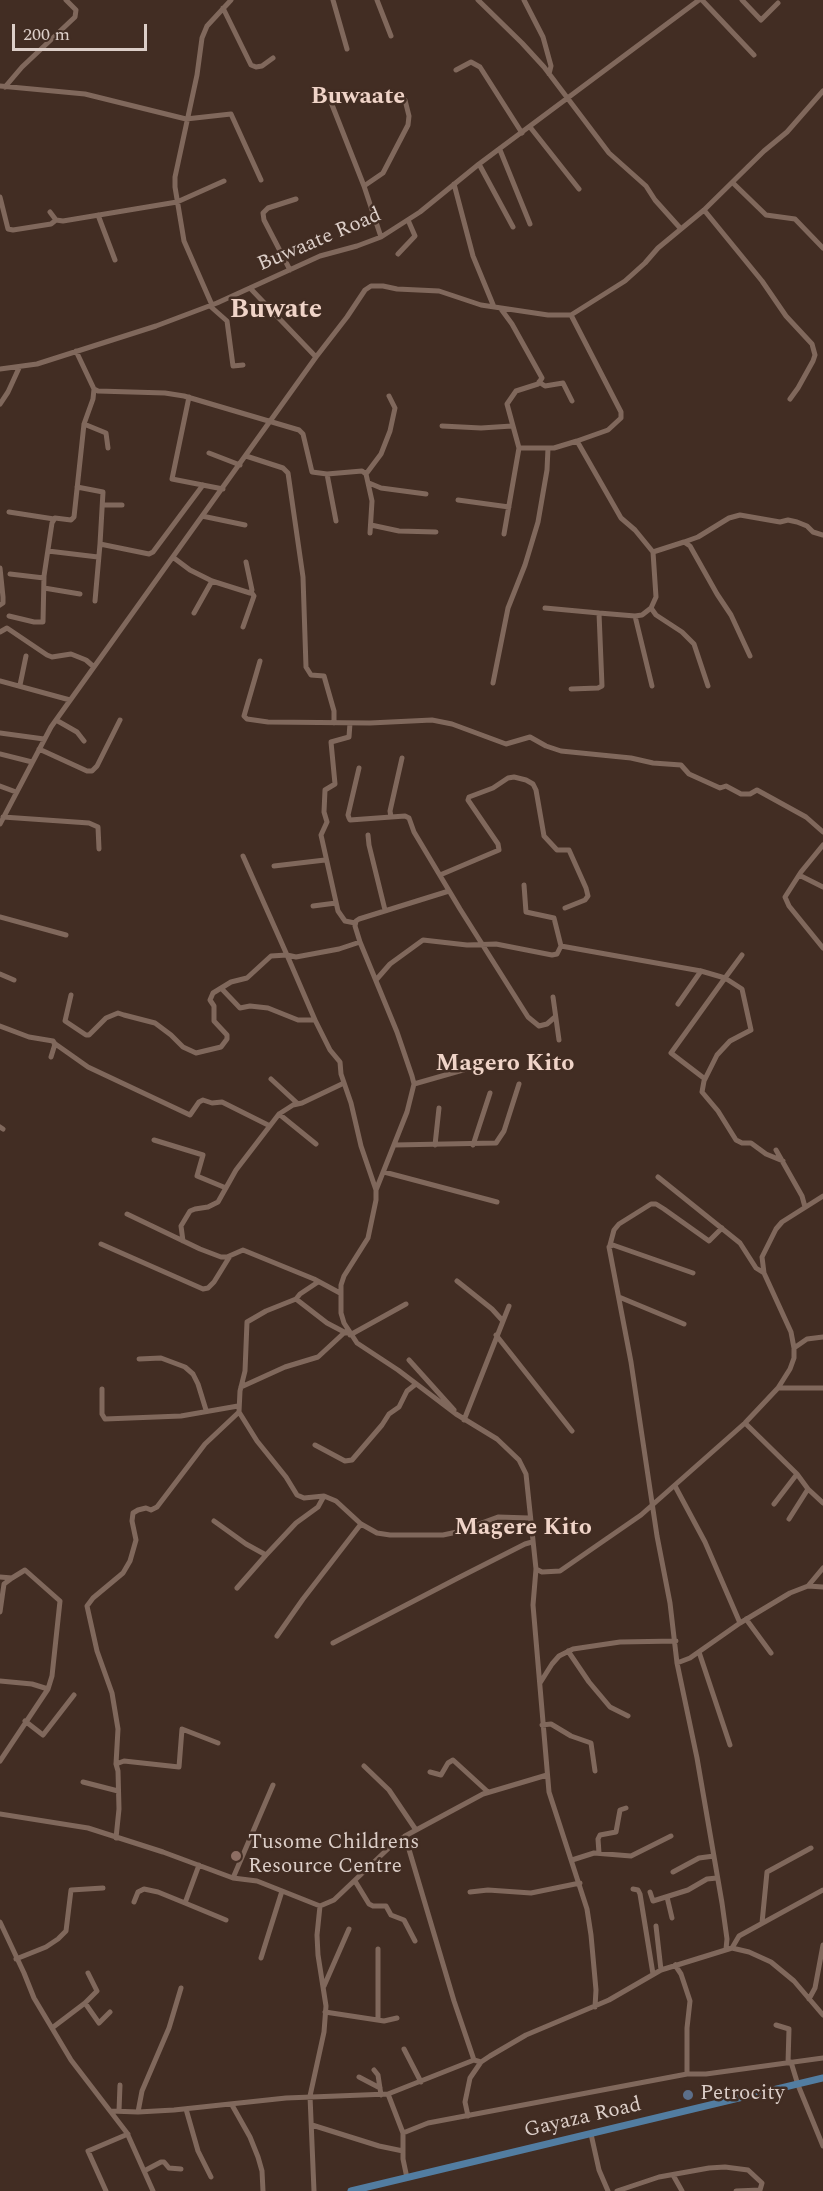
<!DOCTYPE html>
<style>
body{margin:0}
#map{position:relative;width:823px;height:2191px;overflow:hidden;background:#422d23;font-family:Spectral,serif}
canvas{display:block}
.scale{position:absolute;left:12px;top:24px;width:135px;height:27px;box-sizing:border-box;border:3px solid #dccec8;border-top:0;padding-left:8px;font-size:18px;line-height:21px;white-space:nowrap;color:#dccec8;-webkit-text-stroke:4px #422d23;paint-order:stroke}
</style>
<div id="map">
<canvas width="823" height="2191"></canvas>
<div class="scale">200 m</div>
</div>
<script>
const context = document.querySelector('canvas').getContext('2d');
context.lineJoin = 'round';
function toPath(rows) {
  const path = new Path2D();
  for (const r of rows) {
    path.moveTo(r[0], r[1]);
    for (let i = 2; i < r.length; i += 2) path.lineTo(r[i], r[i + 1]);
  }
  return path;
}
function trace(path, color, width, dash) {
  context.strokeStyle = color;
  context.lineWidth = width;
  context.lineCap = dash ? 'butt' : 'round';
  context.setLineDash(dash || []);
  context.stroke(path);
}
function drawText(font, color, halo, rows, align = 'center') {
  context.font = font + ' Spectral,serif';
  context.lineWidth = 5;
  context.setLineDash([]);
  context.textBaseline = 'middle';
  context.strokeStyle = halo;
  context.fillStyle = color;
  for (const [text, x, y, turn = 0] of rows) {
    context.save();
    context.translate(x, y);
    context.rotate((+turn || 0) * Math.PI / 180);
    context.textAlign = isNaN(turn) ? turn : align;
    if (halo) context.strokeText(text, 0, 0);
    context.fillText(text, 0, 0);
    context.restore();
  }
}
trace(toPath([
 [333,0,347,49],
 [377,0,391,36],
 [478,0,522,43,544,67,609,153,646,186,655,200,681,229],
 [524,0,543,37,551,66,549,74],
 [702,0,754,55],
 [742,0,761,20,778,3],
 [223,8,251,65,256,67,262,66,273,58],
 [456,70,471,62,480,67,522,133],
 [0,86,85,94,186,119,231,114,261,180],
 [5,87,22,67,75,17,76,10,66,0],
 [322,89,327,92,364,186,381,237],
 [530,127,579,189],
 [500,150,530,224],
 [479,164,513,227],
 [733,183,766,215,795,219,823,248],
 [454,184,473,256,494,307],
 [364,186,383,173,408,125,409,116,405,100],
 [0,197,8,229,13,230,51,224,56,220],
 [704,210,762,281,786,316,812,344,815,355,813,361,798,388,790,399],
 [50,212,56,220,63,221,177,202,224,181],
 [98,215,115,260],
 [398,254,415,236,408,220],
 [290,270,264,220,263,213,268,208,296,199],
 [250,288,316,357],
 [212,305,184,241,175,187,175,177,197,75,202,38,207,26,231,0],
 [210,306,227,321,233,366,243,365],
 [501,309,512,324,542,378,538,384,516,391,507,404,519,448,504,534],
 [76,351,94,389,98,391,165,393,184,396,299,430,303,434,312,472,327,474,362,471,366,474,372,501,370,533],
 [0,369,37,364,156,326,217,303,320,256,357,246,381,237,420,212,479,164,699,0],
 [539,382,545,386,563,383,572,401],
 [189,397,172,479,223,489],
 [0,404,8,392,19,368],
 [84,424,106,433,108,448],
 [442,426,481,428,512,426],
 [519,448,554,448,577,441,608,430,621,418,621,412,571,315],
 [209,453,240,465],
 [246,456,283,468,288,473,303,577,306,667,311,675,324,676,334,711,334,723],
 [327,474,336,521],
 [366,474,381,454,390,431,395,408,389,396],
 [369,483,381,488,426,494],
 [77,487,103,492,100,544,149,554,153,552,203,485],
 [458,500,509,507],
 [103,505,122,505],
 [9,512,54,519],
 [202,516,245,525],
 [371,525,399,531,436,532],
 [684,542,698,537,729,518,740,515,780,522,788,520,797,522,807,526,813,532,823,535],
 [48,551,98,557],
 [653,552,684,542,690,546,717,594,731,615,750,656],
 [174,558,190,570,212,581,250,593,252,590,246,562],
 [0,568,3,597,3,603,0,605],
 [10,574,44,578],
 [44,588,80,594],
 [95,601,100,544],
 [545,608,599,613],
 [651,608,656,615,682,632,694,644,708,686],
 [194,613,212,581],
 [9,616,34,622,43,622,44,576,52,523,55,518,71,520,74,517,84,424,93,399,94,389],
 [635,616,652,686],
 [243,627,254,596,251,592],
 [0,632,7,628,47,655,52,657,71,654,86,660,94,667],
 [260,661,244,716,247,719,268,722,370,723,432,720,452,724,506,744,530,737,546,746,561,751,631,758,653,763,681,765,689,774,720,788,726,786,741,794,750,794,757,790,806,817,823,832],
 [0,681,70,700],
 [493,683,508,608,525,565,538,522,547,470,548,448],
 [20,685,26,656],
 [571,689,598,688,602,686,599,613,635,616,642,615,651,608,656,597,653,552,635,530,621,518,577,441],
 [56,720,77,732,84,741],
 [350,723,349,737,331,742,335,784,325,790,324,812,327,822,321,835,338,911,345,921,355,923],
 [0,733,44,739],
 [39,749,87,771,92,771,97,766,120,720],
 [0,754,32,762],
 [359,768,348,815,349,818,350,820,405,816,409,818,414,832,460,909,528,1017,539,1026,547,1024,555,1017],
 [0,786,16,792],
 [3,817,89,823,98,827,99,849],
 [391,817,390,811,402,758],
 [0,824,51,727,316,357,347,317,365,290,371,286,383,286,397,289,439,291,481,305,548,315,571,315,625,281,645,263,658,248,704,210,764,151,787,132,823,91],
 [368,835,369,845,385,910],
 [823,845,801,872,785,897,789,906,823,948],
 [243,856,287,955,296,957,339,949,360,942,397,1032,412,1076,414,1084,407,1112,376,1190,376,1200,368,1238,344,1276,341,1285,341,1313,344,1323,357,1343,398,1370,456,1414,497,1439,519,1460,526,1474,536,1569,533,1605,549,1792,587,1909,591,1935,596,1990,595,2007],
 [274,866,325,860],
 [440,875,499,850,498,844,468,800,469,797,493,788,508,778,514,777,526,780,533,784,536,790,544,836,557,850,569,850,586,888,588,896,585,900,565,908],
 [799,875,823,887],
 [313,906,336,903],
 [0,917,66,935],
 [360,942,355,926,356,921,359,919,449,891],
 [561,946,701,971,725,978,671,1053,705,1079],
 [742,955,725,978,742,989,751,1030,730,1041,717,1055,704,1081,702,1092,718,1111,736,1140,742,1143,751,1143,766,1154,783,1161],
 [0,974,14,980],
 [376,980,390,964,423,940,467,945,496,944,552,955,557,954,561,946,554,918,526,912,524,885],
 [221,988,240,1008,250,1006,268,1008,298,1020,315,1020,330,1050,340,1062,341,1074,351,1103,361,1146,376,1190],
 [71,995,65,1021,86,1035,89,1035,106,1018,118,1013,124,1015,155,1023,171,1035,183,1047,196,1053,221,1047,227,1039,227,1035,214,1021,214,1006,210,1000,213,993,231,982,247,978,271,956,287,955,315,1020],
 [553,997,559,1040],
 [678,1004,701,971],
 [0,1026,29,1037,53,1041,55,1044,51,1057],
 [54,1043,88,1067,190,1115,199,1102,203,1100,212,1103,222,1102,270,1126],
 [271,1079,297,1103],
 [414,1084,491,1062],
 [279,1114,316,1144],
 [0,1127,3,1129],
 [154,1140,203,1155,197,1176,226,1188],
 [394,1145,496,1143,504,1131,519,1084],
 [435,1145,439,1108],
 [473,1145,490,1093],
 [776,1150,802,1196,805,1207],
 [384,1172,497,1202],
 [658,1177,740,1243,756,1268,764,1273],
 [127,1214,200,1249,221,1257,227,1257,243,1250,314,1279,340,1293],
 [183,1241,181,1226,190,1211,195,1209,208,1207,218,1202,236,1170,279,1114,293,1105,302,1103,344,1083],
 [101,1244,203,1289,208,1288,214,1282,230,1256],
 [610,1245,614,1230,619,1224,651,1204,656,1204,664,1209,709,1241,722,1228],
 [693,1273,613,1245,609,1247,631,1362,657,1536,670,1603,677,1663,697,1758,722,1903,727,1939,726,1949],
 [457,1281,492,1309,502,1320],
 [619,1297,684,1324],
 [296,1299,327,1323,346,1333],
 [350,1335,406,1304],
 [496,1335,572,1431],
 [794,1348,807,1339,823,1337],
 [139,1359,161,1358,185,1367,193,1374,198,1384,206,1410],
 [409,1360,454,1410],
 [241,1387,285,1367,318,1357,345,1332],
 [778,1388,823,1388],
 [102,1389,102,1414,105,1419,181,1416,238,1406],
 [239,1412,240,1391,245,1371,247,1322,266,1311,296,1299,300,1294,318,1282],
 [464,1420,509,1306],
 [745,1423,797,1474,808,1489],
 [315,1445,345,1461,352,1460,382,1425,389,1414,399,1407,407,1391,416,1384],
 [675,1486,705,1542,740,1623],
 [774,1504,797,1474],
 [789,1519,808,1489,823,1503],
 [214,1521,246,1544,266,1555,296,1523,318,1507,324,1496],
 [536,1569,542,1572,560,1571,641,1515,745,1423,778,1388,790,1369,794,1358,794,1348,791,1332,764,1273,762,1257,776,1229,782,1222,823,1196],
 [0,1577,12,1578,25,1570,60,1601,52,1676,48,1689,0,1761],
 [808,1586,823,1568],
 [237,1588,266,1555],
 [0,1612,4,1584,12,1578],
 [746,1619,771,1653],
 [277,1636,303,1599,361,1524],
 [333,1643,458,1578,525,1544,532,1542],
 [568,1651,589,1682,610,1707,628,1716],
 [699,1652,730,1745],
 [677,1663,690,1658,740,1623,790,1593,808,1586,823,1587],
 [0,1681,32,1684,48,1689],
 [540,1683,552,1664,559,1656,573,1649,620,1642,676,1641],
 [25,1721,43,1735,74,1695],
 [542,1725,551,1724,571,1736,591,1743,595,1771],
 [116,1764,124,1761,179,1767,182,1729,218,1743],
 [364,1766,389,1790,416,1830],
 [430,1772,441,1775,448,1763,453,1760,488,1792],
 [83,1782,118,1791],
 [0,1814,88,1828,163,1852,233,1878,257,1881,320,1906,334,1900,393,1844,405,1836,483,1794,547,1775],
 [405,1836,454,2001,474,2060],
 [116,1838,119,1809,118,1771,116,1764,118,1729,112,1693,97,1651,87,1606,93,1598,123,1573,130,1561,136,1540,132,1521,133,1513,138,1510,146,1508,151,1510,157,1507,205,1444,239,1412,257,1441,286,1477,297,1495,304,1498,324,1496,336,1501,361,1524,377,1533,390,1535,443,1535,457,1532,498,1517,529,1518],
 [599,1853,598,1839,600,1835,616,1832,620,1810,626,1808],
 [572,1860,594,1853,631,1856,671,1836],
 [199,1865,185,1903,226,1920],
 [673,1872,699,1858,714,1856],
 [233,1878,273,1785],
 [355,1881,369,1904,373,1906,386,1906,391,1915,404,1920,415,1941],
 [633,1889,638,1890,640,1894,653,1974],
 [470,1892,488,1890,531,1893,580,1883],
 [650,1892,653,1901,688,1890,707,1879,717,1878],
 [667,1897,672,1918],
 [134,1902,138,1892,144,1889,158,1892,185,1903],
 [0,1922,24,1973,34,1998,71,2060,127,2133,153,2191],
 [762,1923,767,1872,811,1848],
 [656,1926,661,1970],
 [732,1948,749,1952,771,1962,794,1981,823,2015],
 [378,1949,378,2019],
 [261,1958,282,1891],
 [16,1959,46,1947,58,1939,66,1931,71,1890,103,1888],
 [675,1965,681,1974,690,2001,687,2028,687,2074],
 [324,1986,349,1929],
 [809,1999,815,1988,823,1945],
 [85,2003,97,1991,88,1973],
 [325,2012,384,2021,397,2018],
 [776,2025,789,2029,788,2063],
 [52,2028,85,2003,99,2023,110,2012],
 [404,2049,421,2082],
 [791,2062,798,2085,823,2146],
 [374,2070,378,2075,381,2095],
 [359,2077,380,2088],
 [388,2094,403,2133],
 [232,2105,250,2137,258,2157,262,2171,263,2191],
 [186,2109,198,2151,211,2177],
 [111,2111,138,2112,174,2110,286,2098,388,2094,474,2060,481,2062],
 [119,2111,120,2085],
 [138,2112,142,2091,169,2028,181,1988],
 [468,2116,465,2102,470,2078,481,2062,490,2056,526,2035,609,2000,661,1970,732,1948,739,1936,823,1890],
 [312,2125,379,2146,403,2151],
 [591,2134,599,2170,608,2191],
 [144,2171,161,2162,164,2162,169,2168,181,2169],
 [673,2175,682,2191],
 [407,2178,403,2159,403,2133,428,2123,687,2074,706,2074,823,2058],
 [106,2191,88,2151,128,2134],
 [314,2191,310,2096,324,2032,326,2006,318,1955,317,1935,320,1906],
 [617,2191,659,2177,709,2168,725,2167,748,2170,762,2183,760,2190,736,2191]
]), '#80685c', 5);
trace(toPath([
 [351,2191,823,2078]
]), '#527da1', 7);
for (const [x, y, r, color] of [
 [236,1856,6,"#8d6e63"],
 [688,2095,6,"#5c6f8a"]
]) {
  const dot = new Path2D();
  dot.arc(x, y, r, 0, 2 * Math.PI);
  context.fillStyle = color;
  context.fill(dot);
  trace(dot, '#422d23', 2);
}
drawText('21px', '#dccec8', '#422d23', [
 ["Buwaate Road",320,241,-23],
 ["Gayaza Road",583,2119,-13]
]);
drawText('21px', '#dccec8', '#422d23', [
 ["Tusome Childrens",248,1844],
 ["Resource Centre",248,1868],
 ["Petrocity",700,2095]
], 'left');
drawText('bold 24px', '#f0d4c8', '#422d23', [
 ["Buwaate",358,98],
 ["Magero Kito",505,1065],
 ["Magere Kito",523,1529]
]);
drawText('bold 27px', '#f0d4c8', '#422d23', [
 ["Buwate",276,312]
]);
</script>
